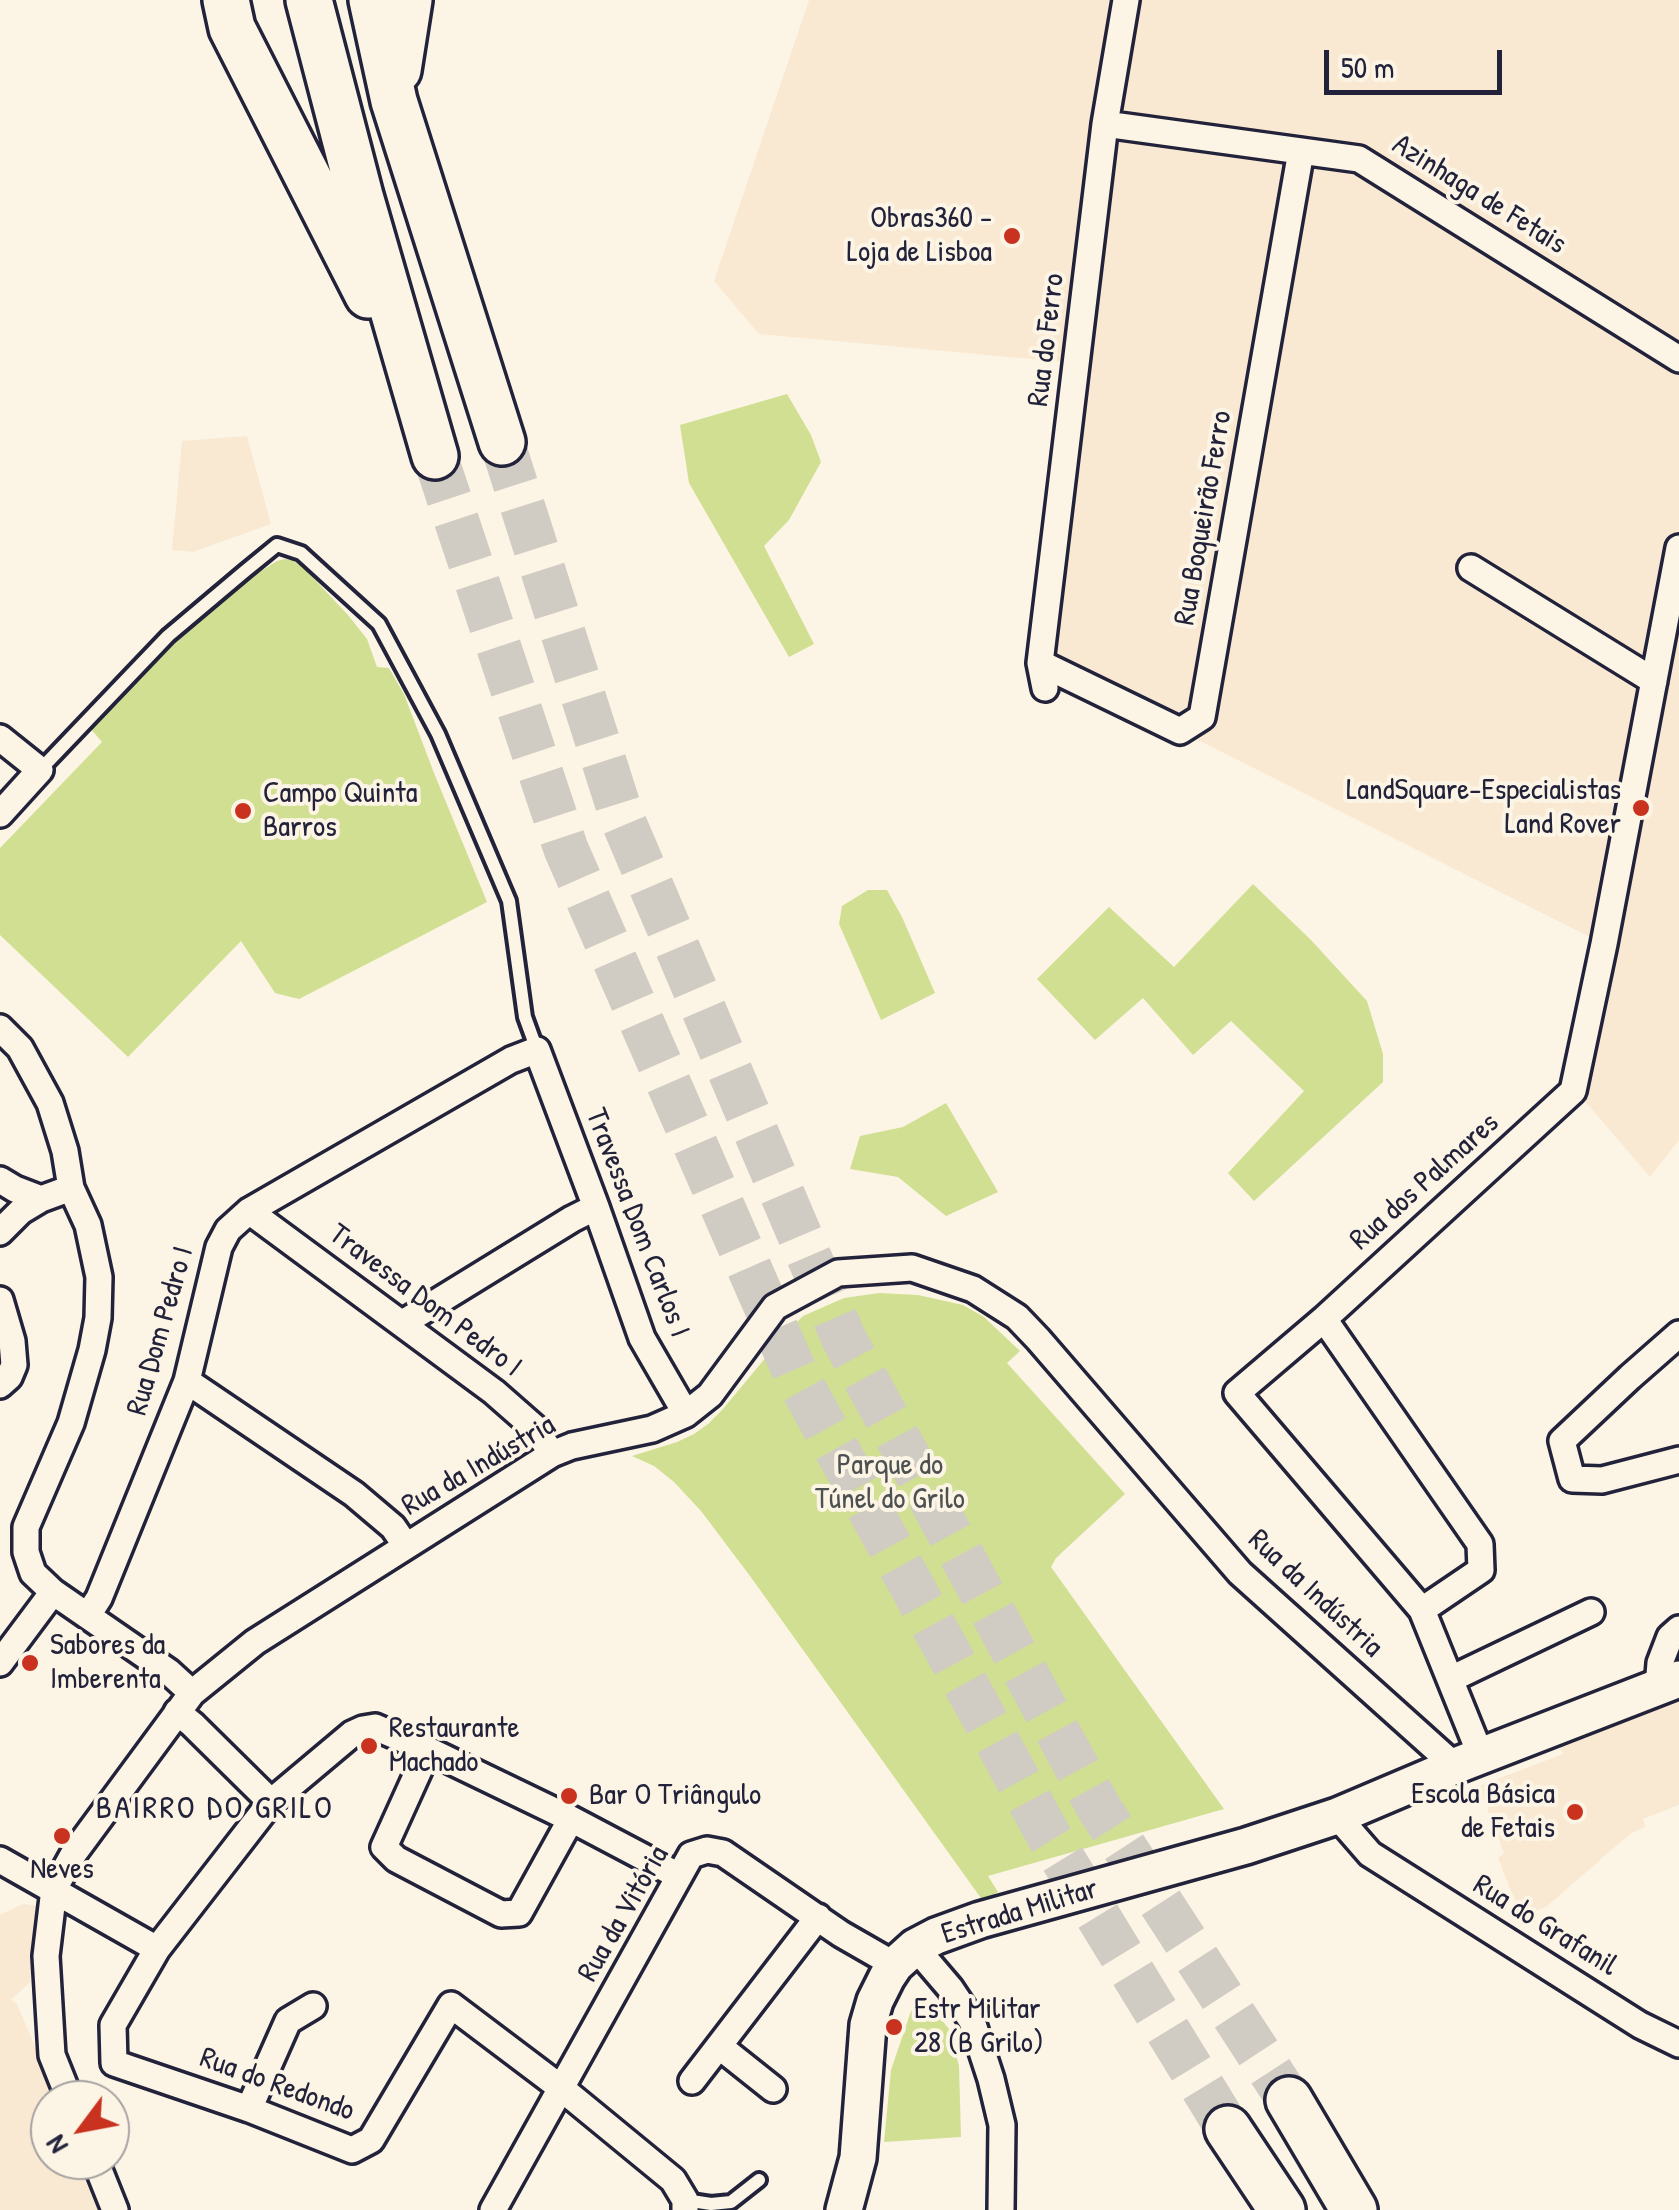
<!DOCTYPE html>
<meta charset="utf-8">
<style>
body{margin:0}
#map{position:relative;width:1679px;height:2210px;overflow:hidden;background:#fcf5e5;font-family:"Patrick Hand",sans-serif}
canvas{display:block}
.north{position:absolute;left:30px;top:2080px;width:100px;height:100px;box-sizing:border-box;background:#fcf5e5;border:2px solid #a5a1a1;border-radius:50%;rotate:238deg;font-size:28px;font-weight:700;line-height:40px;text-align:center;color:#22223b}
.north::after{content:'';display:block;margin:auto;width:35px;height:45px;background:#c8321e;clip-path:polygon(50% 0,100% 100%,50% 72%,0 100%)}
.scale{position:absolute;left:1324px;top:50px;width:178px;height:45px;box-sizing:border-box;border:5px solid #22223b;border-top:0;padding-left:12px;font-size:30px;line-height:35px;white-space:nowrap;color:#22223b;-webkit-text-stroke:8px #fcf5e5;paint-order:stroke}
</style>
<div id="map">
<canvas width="1679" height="2210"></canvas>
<div class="north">N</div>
<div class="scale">50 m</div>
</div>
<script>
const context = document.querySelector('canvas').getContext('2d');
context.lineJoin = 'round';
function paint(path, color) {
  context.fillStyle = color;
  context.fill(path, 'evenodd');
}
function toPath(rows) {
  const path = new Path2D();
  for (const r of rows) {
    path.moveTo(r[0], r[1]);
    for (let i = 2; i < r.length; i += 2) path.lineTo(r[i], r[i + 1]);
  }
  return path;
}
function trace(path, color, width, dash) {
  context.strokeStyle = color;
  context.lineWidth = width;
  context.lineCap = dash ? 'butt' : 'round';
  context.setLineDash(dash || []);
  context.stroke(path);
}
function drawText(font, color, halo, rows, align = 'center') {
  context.font = font + ' "Patrick Hand",sans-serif';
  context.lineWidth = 8;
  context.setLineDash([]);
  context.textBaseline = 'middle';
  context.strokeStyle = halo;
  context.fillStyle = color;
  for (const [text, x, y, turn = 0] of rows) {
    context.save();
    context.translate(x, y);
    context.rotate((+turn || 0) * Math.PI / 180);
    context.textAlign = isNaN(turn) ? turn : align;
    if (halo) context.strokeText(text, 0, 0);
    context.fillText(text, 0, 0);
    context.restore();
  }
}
paint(toPath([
 [809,0,1679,0,1679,1140,1650,1177,1584,1100,1604,944,1180,731,1035,644,1086,364,759,334,714,281],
 [247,436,271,524,193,552,172,550,182,441],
 [1679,1696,1679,1805,1643,1819,1645,1827,1630,1834,1546,1907,1521,1916,1498,1858,1504,1853,1479,1786,1563,1754,1556,1741],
 [23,1904,39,1906,30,1982,11,2000,17,2004,58,2100,50,2100,50,2160,83,2160,103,2210,0,2210,0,1915]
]), '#fae9d2');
paint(toPath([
 [787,394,811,435,821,462,789,520,764,546,814,644,789,657,689,483,680,425],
 [285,559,292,560,303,567,348,615,367,639,377,667,389,668,404,694,434,773,487,902,299,999,275,993,241,941,128,1057,0,935,0,848,102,742,90,728,120,701,127,688,231,590,277,561],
 [1253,884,1311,940,1367,1001,1383,1054,1383,1082,1254,1201,1228,1173,1304,1091,1231,1021,1193,1055,1143,998,1095,1040,1037,979,1109,907,1174,967],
 [868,890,887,890,902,917,935,993,881,1020,839,924,842,906],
 [946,1103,998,1192,946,1216,898,1177,850,1169,860,1136,903,1127],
 [879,1293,918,1295,963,1305,984,1317,1020,1351,1007,1363,1125,1494,1056,1558,1051,1567,1224,1809,988,1876,998,1892,983,1901,750,1576,701,1511,674,1482,654,1466,632,1456,677,1442,694,1434,708,1424,723,1409,786,1333,803,1316,844,1298],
 [928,2003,949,2029,959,2066,961,2137,884,2142,891,2070,911,2011]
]), '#d1df93');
trace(toPath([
 [502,442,622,818,844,1339,1099,1808,1289,2100],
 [435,456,566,849,796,1375,1050,1838,1228,2129]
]), '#d0cbc3', 45, [45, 22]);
const lane = toPath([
 [40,770,168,636,244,572,277,545,301,553,379,624,438,734,509,901,525,1017,537,1050],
 [685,2200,711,2204,731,2202,759,2180]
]);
const street = toPath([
 [1105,124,1359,159,1679,359],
 [1471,568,1654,681],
 [1040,663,1180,731,1202,717,1301,151],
 [1045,688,1040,663,1105,124,1126,0],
 [0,738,40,770,0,814],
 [0,1028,20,1048,50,1103,65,1151,71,1188,88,1225,99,1277,98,1318,92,1350,71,1423,26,1527,26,1552,33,1573,53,1592,169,1672,192,1693],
 [0,1180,15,1189,41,1199],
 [249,1211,494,1392,535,1428,552,1454],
 [0,1232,21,1211,41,1199,71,1188],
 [0,1300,12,1341,14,1365,9,1377,0,1385],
 [1324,1319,1480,1544,1481,1570,1422,1610],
 [403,1323,572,1219,596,1207],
 [1679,1334,1630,1377,1562,1441,1572,1479,1602,1480,1679,1460],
 [187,1381,354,1494,393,1527,406,1546],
 [88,1615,99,1598,187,1381,219,1247,228,1230,249,1211,511,1060,537,1050,596,1207,642,1338,686,1414],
 [0,1663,53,1592],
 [1451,1679,1591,1612],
 [1658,1687,1660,1663,1670,1637,1679,1629],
 [177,1712,192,1724,271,1802],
 [428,1750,384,1847,396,1859,501,1914,519,1913,571,1819],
 [1481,1756,1422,1610,1237,1393,1324,1319,1573,1091,1604,944,1679,548],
 [1337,1816,1370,1854,1640,2025,1679,2044],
 [0,1860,157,1949],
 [679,1876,571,1819,428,1750,375,1727,363,1729,352,1734,271,1802,157,1949,113,2025,114,2063,249,2109,352,2150,371,2140,451,2005,561,2088,673,2180,685,2200,685,2210],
 [915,1947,950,1988,972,2021,991,2079,1002,2125,1001,2210],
 [719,2046,773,2089],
 [692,2081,818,1917],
 [70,2100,52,2055,46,1956,54,1889,74,1853,192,1693,255,1642,552,1454,572,1446,652,1429,686,1414,710,1395,775,1307,838,1273,912,1268,973,1289,1017,1317,1038,1339,1240,1573,1455,1766],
 [249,2109,288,2021,313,2006],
 [95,2160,115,2210],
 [493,2210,691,1855,707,1850,723,1853,841,1934,895,1965]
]);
const secondary = toPath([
 [844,2210,858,2158,868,2025,875,2001,887,1977,895,1965,915,1947,936,1936,980,1920,1246,1846,1337,1816,1455,1766,1679,1679]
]);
const highway = toPath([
 [226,0,232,28,368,295],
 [309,0,360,196,435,456],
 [372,0,394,101,502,442],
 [398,70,409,0],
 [1289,2100,1354,2210],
 [1228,2129,1282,2210]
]);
trace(lane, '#22223b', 20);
trace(street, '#22223b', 32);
trace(secondary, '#22223b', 42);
trace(highway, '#22223b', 52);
trace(lane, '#fcf5e5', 12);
trace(street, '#fcf5e5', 25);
trace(secondary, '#fcf5e5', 35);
trace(highway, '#fcf5e5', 45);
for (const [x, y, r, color] of [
 [1012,236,10,"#c8321e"],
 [1641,808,10,"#c8321e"],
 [243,811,10,"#c8321e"],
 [30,1663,10,"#c8321e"],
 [369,1746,10,"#c8321e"],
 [569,1796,10,"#c8321e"],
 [1575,1812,10,"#c8321e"],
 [62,1836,10,"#c8321e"],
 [894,2027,10,"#c8321e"]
]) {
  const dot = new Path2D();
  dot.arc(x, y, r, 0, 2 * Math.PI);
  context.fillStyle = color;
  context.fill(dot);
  trace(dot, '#fcf5e5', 4);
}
drawText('30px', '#22223b', '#fcf5e5', [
 ["Azinhaga de Fetais",1479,195,32],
 ["Rua do Ferro",1047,340,-83],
 ["Rua Boqueirão Ferro",1204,518,-80],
 ["Rua dos Palmares",1425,1182,-42],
 ["Travessa Dom Carlos I",637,1223,69],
 ["Travessa Dom Pedro I",425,1301,37],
 ["Rua Dom Pedro I",161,1331,-74],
 ["Rua da Indústria",479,1466,-30],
 ["Rua da Indústria",1315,1594,43],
 ["Estrada Militar",1020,1912,-17],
 ["Rua da Vitória",624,1914,-60],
 ["Rua do Grafanil",1545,1926,32],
 ["Rua do Redondo",277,2085,20]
]);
drawText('30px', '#22223b', '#fcf5e5', [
 ["Obras360 -",992,219,"right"],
 ["Loja de Lisboa",992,253,"right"],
 ["LandSquare-Especialistas",1621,791,"right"],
 ["Land Rover",1621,825,"right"],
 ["Campo Quinta",263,794],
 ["Barros",263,828],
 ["Sabores da",50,1646],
 ["Imberenta",50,1680],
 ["Restaurante",389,1729],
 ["Machado",389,1763],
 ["Escola Básica",1555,1795,"right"],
 ["de Fetais",1555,1829,"right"],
 ["Bar O Triângulo",589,1796],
 ["Neves",62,1870,"center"],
 ["Estr Militar",914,2010],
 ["28 (B Grilo)",914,2044]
], 'left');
drawText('30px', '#4e5151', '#fcf5e5', [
 ["Parque do",890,1466],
 ["Túnel do Grilo",890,1500]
]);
context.letterSpacing = '2.5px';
drawText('32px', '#22223b', '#fcf5e5', [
 ["BAIRRO DO GRILO",215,1809]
]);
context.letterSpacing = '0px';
</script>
